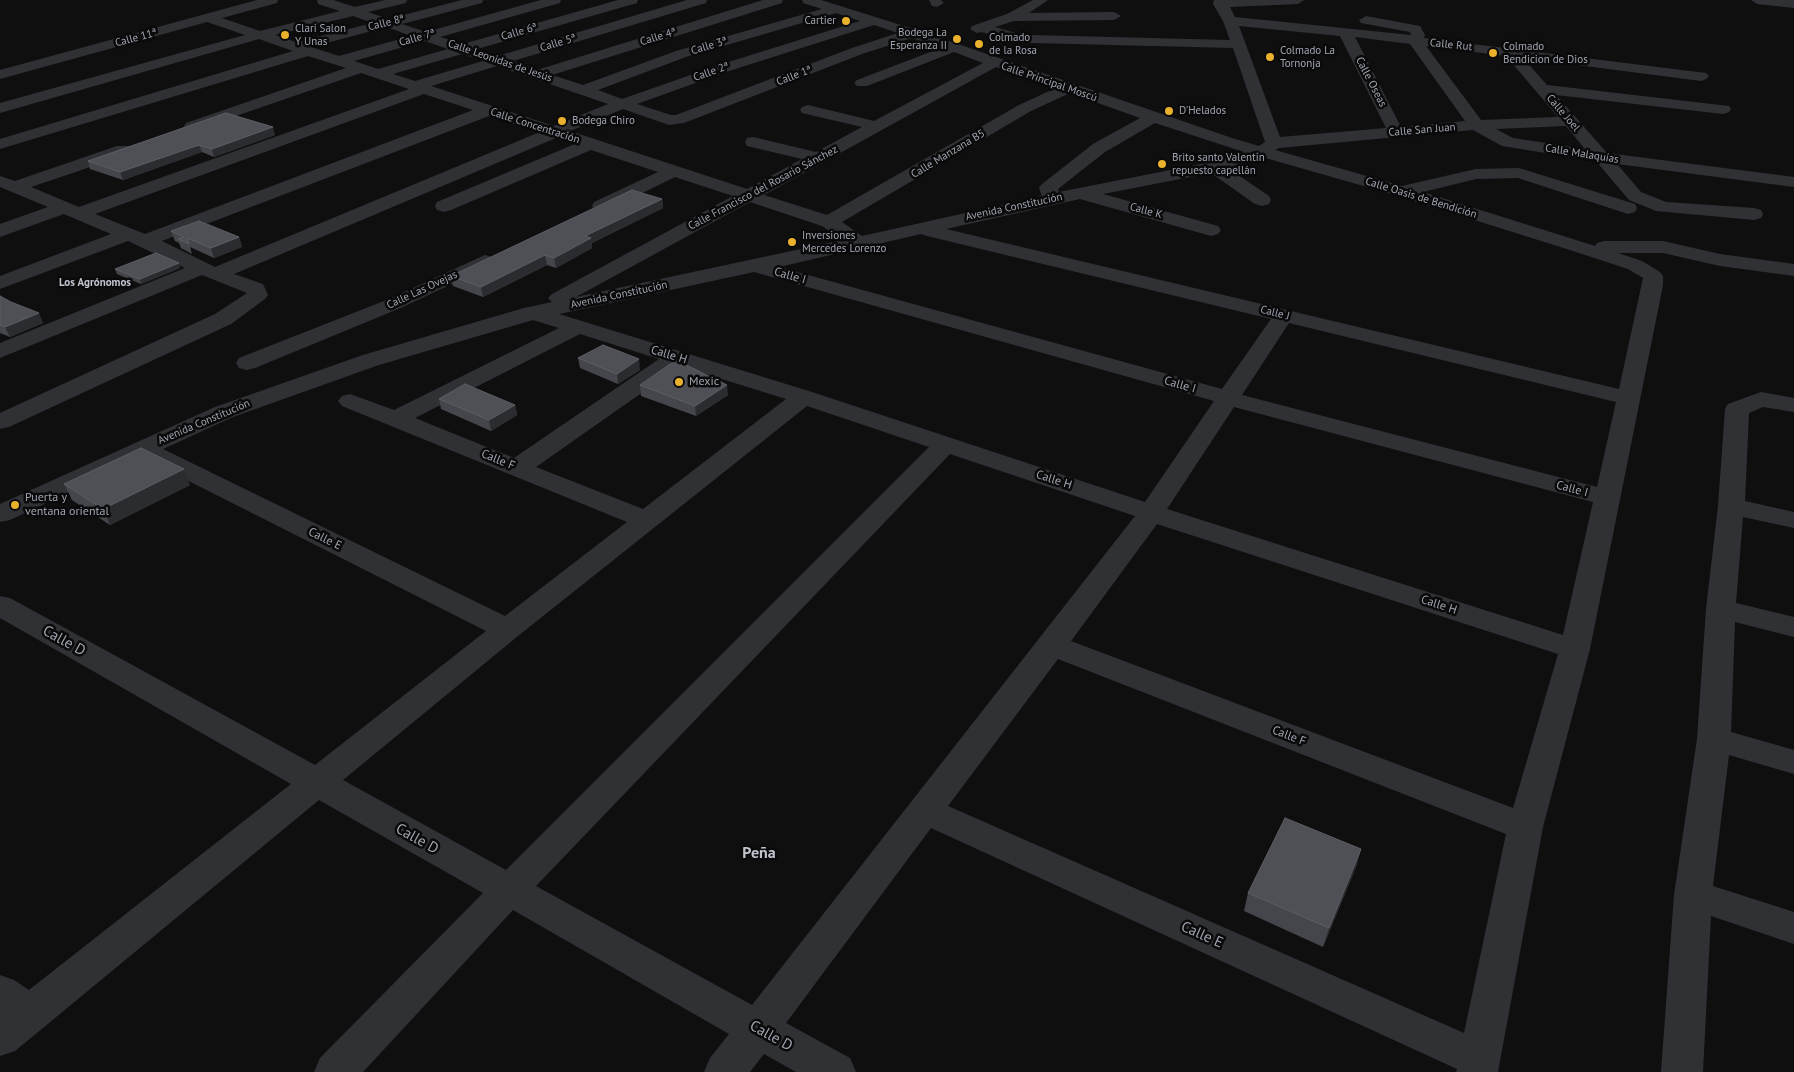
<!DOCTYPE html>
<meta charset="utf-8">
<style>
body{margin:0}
canvas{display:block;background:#0f0f10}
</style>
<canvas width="1794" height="1072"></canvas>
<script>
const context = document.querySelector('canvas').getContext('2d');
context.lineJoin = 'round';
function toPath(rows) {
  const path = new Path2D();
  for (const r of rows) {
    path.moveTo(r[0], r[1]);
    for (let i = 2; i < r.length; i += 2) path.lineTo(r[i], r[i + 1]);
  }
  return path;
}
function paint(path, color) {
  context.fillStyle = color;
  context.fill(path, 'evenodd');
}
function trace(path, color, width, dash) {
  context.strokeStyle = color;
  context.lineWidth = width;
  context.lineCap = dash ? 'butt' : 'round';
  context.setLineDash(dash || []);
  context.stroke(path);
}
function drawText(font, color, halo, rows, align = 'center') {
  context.font = font + ' "PT Sans",sans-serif';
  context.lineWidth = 5;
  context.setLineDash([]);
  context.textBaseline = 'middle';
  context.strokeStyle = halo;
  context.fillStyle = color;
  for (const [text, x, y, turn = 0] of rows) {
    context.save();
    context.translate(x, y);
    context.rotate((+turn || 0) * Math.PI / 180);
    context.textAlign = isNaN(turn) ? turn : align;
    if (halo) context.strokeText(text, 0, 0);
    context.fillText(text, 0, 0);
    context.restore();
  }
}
paint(toPath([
 [257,0,278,0,277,3,222,18,260,31,340,11,318,4,317,0,333,0,355,7,385,0,407,0,406,3,368,12,388,19,462,0,483,0,482,3,402,24,426,32,541,0,561,0,560,3,440,37,463,44,618,0,638,0,637,3,477,49,498,56,687,0,707,0,706,3,513,61,537,70,763,0,783,0,782,3,552,75,583,85,676,51,822,9,803,3,802,0,821,0,917,30,1232,138,1259,146,1265,142,1233,48,1032,43,1019,42,981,32,977,33,970,29,972,26,1007,14,1033,0,1048,0,1029,13,1114,12,1121,16,1114,20,1014,21,995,27,1019,34,1032,35,1230,40,1223,21,1213,4,1214,0,1304,0,1298,4,1230,7,1235,17,1411,35,1410,32,1361,23,1359,20,1366,16,1420,26,1425,35,1424,38,1706,73,1709,76,1706,79,1701,81,1523,58,1547,85,1729,106,1731,109,1729,112,1723,114,1556,95,1607,153,1794,177,1794,187,1617,164,1641,192,1666,202,1754,208,1761,210,1763,214,1761,218,1754,220,1656,211,1629,200,1596,161,1502,146,1473,130,1279,148,1275,150,1402,186,1476,169,1519,168,1635,204,1637,208,1635,212,1628,214,1518,178,1476,179,1423,192,1595,246,1597,243,1604,241,1663,241,1720,254,1794,264,1794,276,1720,266,1663,253,1618,253,1642,261,1660,272,1663,276,1663,285,1590,649,1543,827,1498,1072,1456,1072,1457,1069,931,828,786,1023,850,1058,856,1072,796,1072,764,1054,750,1072,704,1072,710,1058,729,1034,513,910,363,1072,314,1072,320,1058,483,893,319,800,15,1051,0,1056,0,975,14,980,29,990,291,784,0,618,0,596,10,598,315,765,486,631,143,458,10,520,0,522,0,504,215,407,363,355,524,308,552,302,548,298,552,294,733,196,675,177,608,210,601,212,594,210,592,206,594,202,658,172,591,150,451,210,444,212,437,210,435,206,437,202,575,144,556,138,234,274,263,284,268,295,265,299,231,324,9,427,0,429,0,413,215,314,247,293,202,275,0,358,0,343,185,268,128,241,0,289,0,276,111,234,64,214,0,237,0,224,48,207,0,187,0,176,15,181,117,146,129,146,132,150,129,154,31,187,79,207,409,89,361,73,198,129,192,131,186,129,184,126,186,123,346,68,308,56,0,149,0,139,293,51,259,39,0,113,0,103,245,35,207,22,0,79,0,70,257,0],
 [836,13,860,21,719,65,622,99,598,90,686,57,836,13],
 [353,16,373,23,296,42,275,35,353,16],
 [874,25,898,33,852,48,676,115,671,115,637,104,729,71,874,25],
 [1239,26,1340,36,1386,128,1280,137,1239,26],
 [387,27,411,36,339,56,311,47,387,27],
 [1355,37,1410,44,1465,121,1401,127,1355,37],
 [912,38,941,48,857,80,854,83,857,86,867,86,954,52,983,63,874,121,808,105,802,107,800,110,802,113,862,127,816,152,753,137,747,138,745,142,747,146,802,159,747,189,570,131,623,109,669,125,684,123,862,54,912,38],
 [425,41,448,49,378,69,354,61,425,41],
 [1426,46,1506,56,1558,117,1481,120,1426,46],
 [462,54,483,61,415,81,393,74,462,54],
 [497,66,608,104,554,126,431,86,497,66],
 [996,67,1056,88,1019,105,827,215,764,195,996,67],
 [1070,93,1140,118,1093,144,1042,184,1039,188,1042,196,862,236,842,222,1031,111,1070,93],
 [424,94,473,110,145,234,95,214,424,94],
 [489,116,540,132,215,267,162,241,489,116],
 [1155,123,1244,152,1211,162,1059,192,1058,189,1105,152,1155,123],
 [1566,126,1585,149,1513,138,1496,129,1566,126],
 [1262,157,1395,195,1573,251,1628,269,1643,278,1619,389,946,229,1080,199,1211,236,1218,234,1221,230,1218,226,1103,194,1211,173,1255,204,1262,206,1269,204,1271,200,1269,196,1228,168,1262,157],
 [750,202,822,226,843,240,576,297,750,202],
 [921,234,927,236,1271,319,1222,389,779,267,921,234],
 [754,272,1214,401,1145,502,812,392,559,314,754,272],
 [533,320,559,328,394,410,350,394,342,396,338,401,342,406,627,522,505,616,163,449,233,417,379,365,533,320],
 [1289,323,1616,402,1597,487,1242,395,1289,323],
 [580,334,659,359,514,458,415,418,580,334],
 [680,366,786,399,643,509,536,467,680,366],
 [807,406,929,447,506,870,343,780,518,636,807,406],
 [1234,407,1593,502,1563,635,1167,509,1234,407],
 [950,454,1135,516,752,1005,536,886,950,454],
 [1157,524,1558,654,1513,808,1071,641,1157,524],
 [1058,659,1506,834,1464,1033,948,806,1058,659],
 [929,0,941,0,944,3,937,7,932,6,929,0],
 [1751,0,1794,0,1794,8,1757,4,1751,0],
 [485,255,492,257,495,261,492,265,403,307,255,368,247,370,239,368,236,363,239,358,389,299,485,255],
 [1761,392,1794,398,1794,412,1763,407,1749,413,1745,501,1794,512,1794,528,1743,517,1736,603,1794,617,1794,637,1735,622,1731,732,1794,750,1794,774,1729,755,1713,886,1794,912,1794,944,1711,916,1703,1072,1661,1072,1674,895,1697,739,1706,609,1718,506,1725,409,1728,404,1761,392]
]), '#303135');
paint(toPath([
 [226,113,275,135,214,157,202,152,123,180,90,169,88,161],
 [662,199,663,208,592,243,592,248,556,268,547,265,483,297,453,286,451,276],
 [171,231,239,237,242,247,214,258,190,247,192,254,181,248,179,243,175,241],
 [180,268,141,284,117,274,115,269],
 [0,296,43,323,10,337,0,333],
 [578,358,640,370,618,384,580,368],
 [640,385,728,395,696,416,641,396],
 [439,399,515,405,517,415,491,431,441,409],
 [64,484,190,485,110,525,72,500],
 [1361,849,1356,867,1323,947,1244,911,1248,893]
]), '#45464b');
paint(toPath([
 [273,127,275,135,214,157,212,149],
 [199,145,202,152,123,180,120,172],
 [662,199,663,208,592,243,592,248,556,268,554,258,585,236],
 [239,237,242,247,214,258,211,248],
 [545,255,547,265,483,297,481,287],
 [179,263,180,268,141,284,140,279],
 [39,313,43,323,10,337,5,327],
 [639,359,640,370,618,384,617,374],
 [727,385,728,395,696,416,695,406],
 [515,405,517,415,491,431,489,420],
 [184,469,190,485,110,525,103,509],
 [1361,849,1356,867,1323,947,1329,928]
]), '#2b2c2f');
const building = toPath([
 [226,113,273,127,212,149,199,145,120,172,88,161,226,113],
 [632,190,662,199,585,236,591,238,554,258,545,255,481,287,451,276,632,190],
 [199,221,239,237,211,248,187,238,189,244,178,239,184,237,171,231,199,221],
 [156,253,179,263,140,279,115,269,156,253],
 [0,296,11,302,39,313,5,327,0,325,0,296],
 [603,345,639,359,617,374,578,358,603,345],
 [676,360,727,385,695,406,640,385,676,360],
 [465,384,515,405,489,420,439,399,465,384],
 [141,448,184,469,103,509,64,484,141,448],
 [1285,818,1361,849,1329,928,1248,893,1285,818]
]);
paint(building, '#4f5056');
trace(building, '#5b5e64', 1);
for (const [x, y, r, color] of [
 [846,21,5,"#eab12d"],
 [285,35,5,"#eab12d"],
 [957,39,5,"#eab12d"],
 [979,44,5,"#eab12d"],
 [1493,53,5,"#eab12d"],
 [1270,57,5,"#eab12d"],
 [1169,111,5,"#eab12d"],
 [562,121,5,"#eab12d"],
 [1162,164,5,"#eab12d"],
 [792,242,5,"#eab12d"],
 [679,382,5,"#eab12d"],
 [15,505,5,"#eab12d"]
]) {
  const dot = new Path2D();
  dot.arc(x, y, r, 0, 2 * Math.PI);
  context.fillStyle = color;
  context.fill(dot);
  trace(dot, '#0a0a0b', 2);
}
drawText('11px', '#a0a5b1', '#0a0a0b', [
 ["Cartier",836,21,"right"],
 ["Clari Salon",295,29],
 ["Y Unas",295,42],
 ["Bodega La",947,33,"right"],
 ["Esperanza II",947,46,"right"],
 ["Colmado",989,38],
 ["de la Rosa",989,51],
 ["Colmado",1503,47],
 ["Bendicion de Dios",1503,60],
 ["Colmado La",1280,51],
 ["Tornonja",1280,64],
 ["D'Helados",1179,111],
 ["Bodega Chiro",572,121],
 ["Brito santo Valentin",1172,158],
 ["repuesto capellán",1172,171],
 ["Inversiones",802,236],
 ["Mercedes Lorenzo",802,249]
], 'left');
drawText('11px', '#a0a5b1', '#0a0a0b', [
 ["Calle 8ª",386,23,-14],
 ["Calle 6ª",519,32,-16],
 ["Calle 4ª",658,37,-17],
 ["Calle 11ª",136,38,-15],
 ["Calle 7ª",417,38,-16],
 ["Calle 5ª",558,43,-17],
 ["Calle Rut",1451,45,6],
 ["Calle 3ª",709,46,-17],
 ["Calle Leonidas de Jesús",500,61,19],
 ["Calle 2ª",711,72,-19],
 ["Calle 1ª",794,76,-21],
 ["Calle Principal Moscú",1049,82,19],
 ["Calle Oseas",1371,82,63],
 ["Calle Joel",1563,113,49],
 ["Calle Concentración",535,126,18],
 ["Calle San Juan",1422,130,-5],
 ["Calle Manzana B5",948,154,-31],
 ["Calle Malaquías",1582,154,9],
 ["Calle Francisco del Rosario Sánchez",763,188,-28],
 ["Calle Oasis de Bendición",1421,198,17],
 ["Avenida Constitución",1014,207,-12],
 ["Calle K",1146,211,15],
 ["Calle Las Ovejas",422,290,-25],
 ["Avenida Constitución",619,295,-12],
 ["Calle J",1275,313,14],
 ["Avenida Constitución",204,422,-23]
]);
drawText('bold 11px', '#c1c4cd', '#0a0a0b', [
 ["Los Agrónomos",95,283]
]);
drawText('12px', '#a0a5b1', '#0a0a0b', [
 ["Calle I",790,276,16],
 ["Calle H",669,355,17],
 ["Calle I",1180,385,16],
 ["Calle F",498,460,22],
 ["Calle H",1054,480,18],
 ["Calle I",1572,489,15],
 ["Calle E",325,539,26],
 ["Calle H",1439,605,18],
 ["Calle F",1289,736,21]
]);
drawText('12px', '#a0a5b1', '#0a0a0b', [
 ["Mexic",689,382],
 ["Puerta y",25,498],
 ["ventana oriental",25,512]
], 'left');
drawText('15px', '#a0a5b1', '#0a0a0b', [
 ["Calle D",64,641,29],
 ["Calle D",417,839,29],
 ["Calle E",1202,935,24],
 ["Calle D",771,1036,29]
]);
drawText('bold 16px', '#c1c4cd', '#0a0a0b', [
 ["Peña",759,853]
]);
</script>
